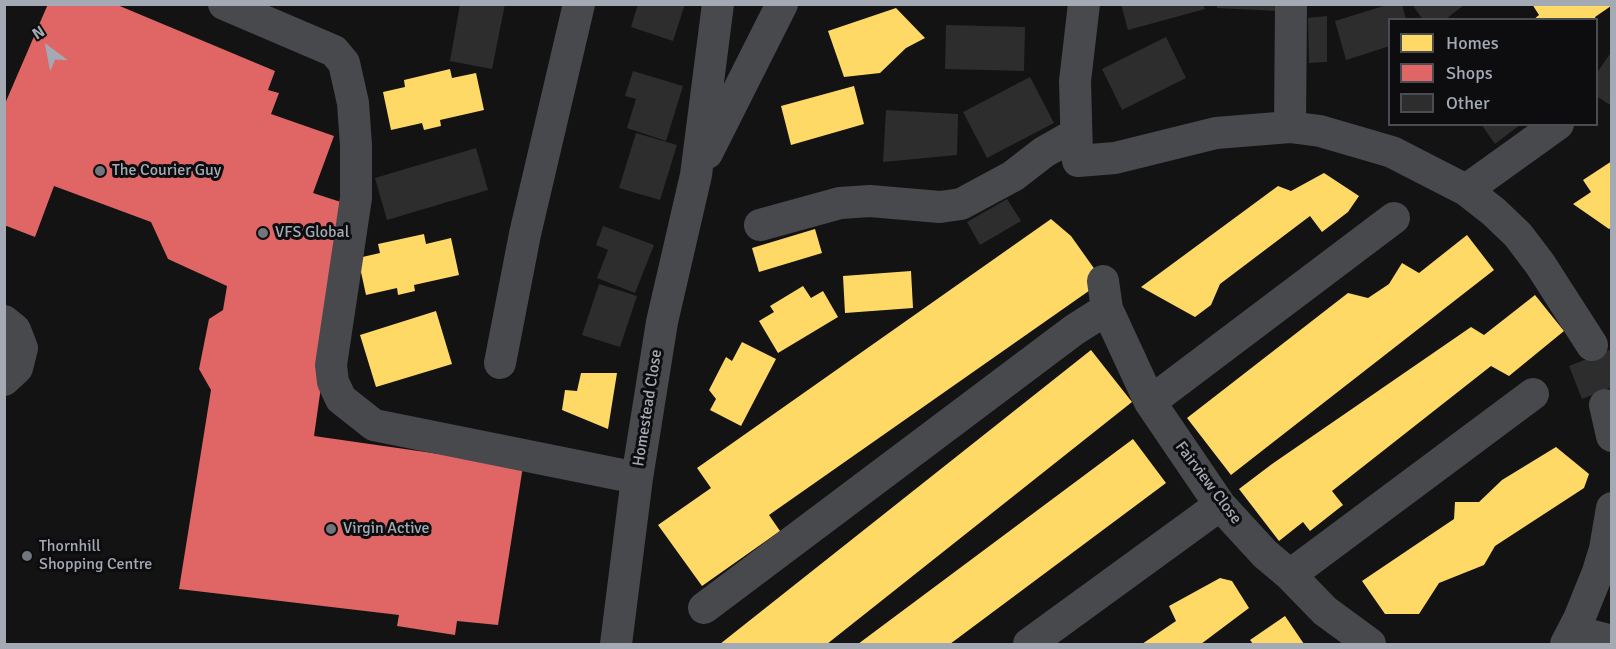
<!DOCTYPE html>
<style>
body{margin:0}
#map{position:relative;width:1616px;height:649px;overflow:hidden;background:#131313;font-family:Signika,sans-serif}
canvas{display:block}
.frame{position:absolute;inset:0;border:6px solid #a4aab4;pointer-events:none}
.legend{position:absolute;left:1388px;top:18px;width:210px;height:108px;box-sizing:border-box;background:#0d0d0f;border:2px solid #494c51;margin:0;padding:8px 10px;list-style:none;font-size:18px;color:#a4aab4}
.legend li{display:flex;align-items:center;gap:12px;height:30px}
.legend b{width:30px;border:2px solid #494c51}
.north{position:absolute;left:18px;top:18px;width:60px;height:60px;-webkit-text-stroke:4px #0d0d0f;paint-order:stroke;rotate:328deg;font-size:16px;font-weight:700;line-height:24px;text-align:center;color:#a4aab4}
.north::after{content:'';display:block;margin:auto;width:21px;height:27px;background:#a4aab4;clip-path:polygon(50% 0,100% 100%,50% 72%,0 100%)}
</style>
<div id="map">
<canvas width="1616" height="649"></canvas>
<div class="frame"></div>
<ul class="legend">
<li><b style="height:16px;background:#ffd966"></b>Homes</li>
<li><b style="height:16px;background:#e06666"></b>Shops</li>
<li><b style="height:16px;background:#2d2d2e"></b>Other</li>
</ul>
<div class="north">N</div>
</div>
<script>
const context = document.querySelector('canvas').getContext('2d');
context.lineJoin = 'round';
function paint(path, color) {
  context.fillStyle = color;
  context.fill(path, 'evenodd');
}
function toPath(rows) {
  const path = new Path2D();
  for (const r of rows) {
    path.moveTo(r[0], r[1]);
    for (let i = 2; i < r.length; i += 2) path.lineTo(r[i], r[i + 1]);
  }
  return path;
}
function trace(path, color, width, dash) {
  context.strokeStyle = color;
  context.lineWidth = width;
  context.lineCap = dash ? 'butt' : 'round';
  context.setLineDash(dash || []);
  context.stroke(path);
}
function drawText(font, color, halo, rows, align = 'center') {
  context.font = font + ' Signika,sans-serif';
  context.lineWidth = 6;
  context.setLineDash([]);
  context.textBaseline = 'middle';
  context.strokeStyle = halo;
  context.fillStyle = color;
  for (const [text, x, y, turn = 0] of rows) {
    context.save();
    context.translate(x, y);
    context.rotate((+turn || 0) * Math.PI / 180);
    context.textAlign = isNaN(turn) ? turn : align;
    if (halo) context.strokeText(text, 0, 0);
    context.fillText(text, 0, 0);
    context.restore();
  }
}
paint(toPath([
 [1532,4,1610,4,1611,6,1595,17,1596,20,1533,20,1539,15],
 [896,8,925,38,906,48,880,73,844,77,828,31],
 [450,69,452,78,476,73,484,110,440,120,441,126,424,130,422,123,391,130,383,92,405,87,404,80],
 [854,86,864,124,791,145,781,106],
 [1612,161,1612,227,1609,229,1573,204,1591,192,1583,180],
 [1324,173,1359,196,1348,212,1322,232,1310,216,1220,284,1211,305,1195,317,1141,287,1278,186,1291,191],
 [1051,219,1071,236,1103,281,769,515,780,531,702,586,658,525,711,488,697,468],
 [815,229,822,253,759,272,752,248],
 [424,234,426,244,451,238,459,275,414,285,415,291,398,295,397,288,366,295,358,258,380,253,378,244],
 [1467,235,1494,270,1231,475,1187,418,1348,293,1368,298,1389,284,1402,263,1419,273],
 [911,271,913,308,845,313,843,276],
 [803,286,811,298,823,291,838,317,778,353,759,321,774,312,770,306],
 [1535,295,1564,331,1509,376,1491,366,1332,491,1343,505,1310,531,1303,522,1279,541,1239,489,1272,464,1471,327,1484,335],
 [436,311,452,364,376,387,360,335],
 [742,342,776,359,741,426,710,410,716,399,709,390,726,357,732,361],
 [1091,350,1132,402,827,644,720,644],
 [581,373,617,373,608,429,562,410,565,390,577,391],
 [1133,439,1166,483,950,644,858,644],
 [1556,447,1589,474,1584,488,1495,546,1484,565,1439,583,1419,614,1385,614,1362,581,1454,519,1455,502,1479,502,1502,480],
 [1220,578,1232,581,1249,608,1201,644,1142,644,1176,621,1169,606],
 [1285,616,1304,644,1253,644,1250,640]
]), '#ffd966');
paint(toPath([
 [48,4,115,4,275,71,268,90,279,93,271,114,334,136,313,193,347,204,314,436,523,466,498,625,457,621,455,635,397,626,399,615,179,589,211,390,199,369,209,319,223,310,227,286,168,259,151,222,54,186,35,237,4,225,4,106]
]), '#e06666');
paint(toPath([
 [460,4,505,4,492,69,450,61],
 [638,4,685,4,673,41,631,27],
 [1121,4,1203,4,1205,9,1128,30],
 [1217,4,1279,4,1278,11,1217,8],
 [1390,4,1402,4,1406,20,1390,20,1390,46,1346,60,1335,21],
 [1412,4,1465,4,1445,20,1423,20],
 [1327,16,1327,62,1309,63,1308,18],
 [946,25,1025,27,1024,71,945,69],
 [1166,37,1186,78,1122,110,1102,69],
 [1612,51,1612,106,1596,96,1596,74],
 [633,71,683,86,666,141,627,128,636,99,625,96],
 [1030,77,1054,123,987,158,963,112],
 [886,110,958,114,957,155,883,162],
 [1481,124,1521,124,1495,144],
 [636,133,677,145,660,200,619,188],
 [476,148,488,190,387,220,375,178],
 [1007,199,1021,221,980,245,967,222],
 [603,226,654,245,635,293,597,278,608,250,596,245],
 [599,284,637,296,620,347,582,335],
 [1612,349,1612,387,1582,399,1569,366]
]), '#2d2d2e');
trace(toPath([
 [224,4,334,51,344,63,353,103,356,145,356,198,331,365,333,382,341,399,374,425,637,478],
 [1290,127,1291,4],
 [707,153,782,4],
 [1077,156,1075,81,1084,4],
 [1078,161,1115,158,1216,133,1290,127,1320,131,1392,152,1466,190,1494,212,1518,235,1540,264,1592,345],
 [1466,190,1558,124],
 [760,225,840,203,870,201,940,207,961,204,1013,176,1044,152,1076,134],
 [1103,281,1107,309,1150,402,1220,505,1265,554,1290,575,1325,611,1370,644],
 [4,321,15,330,22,348,17,368,4,380],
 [500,363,525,234,579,4],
 [1150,402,1394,218],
 [1605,405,1612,436],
 [1290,575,1533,394],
 [704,608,1074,330,1107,309],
 [1574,631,1612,641],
 [616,644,637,478,662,322,696,175,718,4],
 [1029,644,1220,505],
 [1566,644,1579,619,1598,572,1605,549,1612,508]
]), '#48494c', 32);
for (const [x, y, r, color] of [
 [100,171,6,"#71757c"],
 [263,233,6,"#71757c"],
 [331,529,6,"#71757c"],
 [27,556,6,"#71757c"]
]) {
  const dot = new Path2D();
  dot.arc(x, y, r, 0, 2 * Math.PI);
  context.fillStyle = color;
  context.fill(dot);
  trace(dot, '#0d0d0f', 2);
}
drawText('16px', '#a4aab4', '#0d0d0f', [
 ["The Courier Guy",112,171],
 ["VFS Global",275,233],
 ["Virgin Active",343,529],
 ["Thornhill",39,547],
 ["Shopping Centre",39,565]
], 'left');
drawText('16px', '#a4aab4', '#0d0d0f', [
 ["Homestead Close",648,408,-81],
 ["Fairview Close",1208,483,53]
]);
</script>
